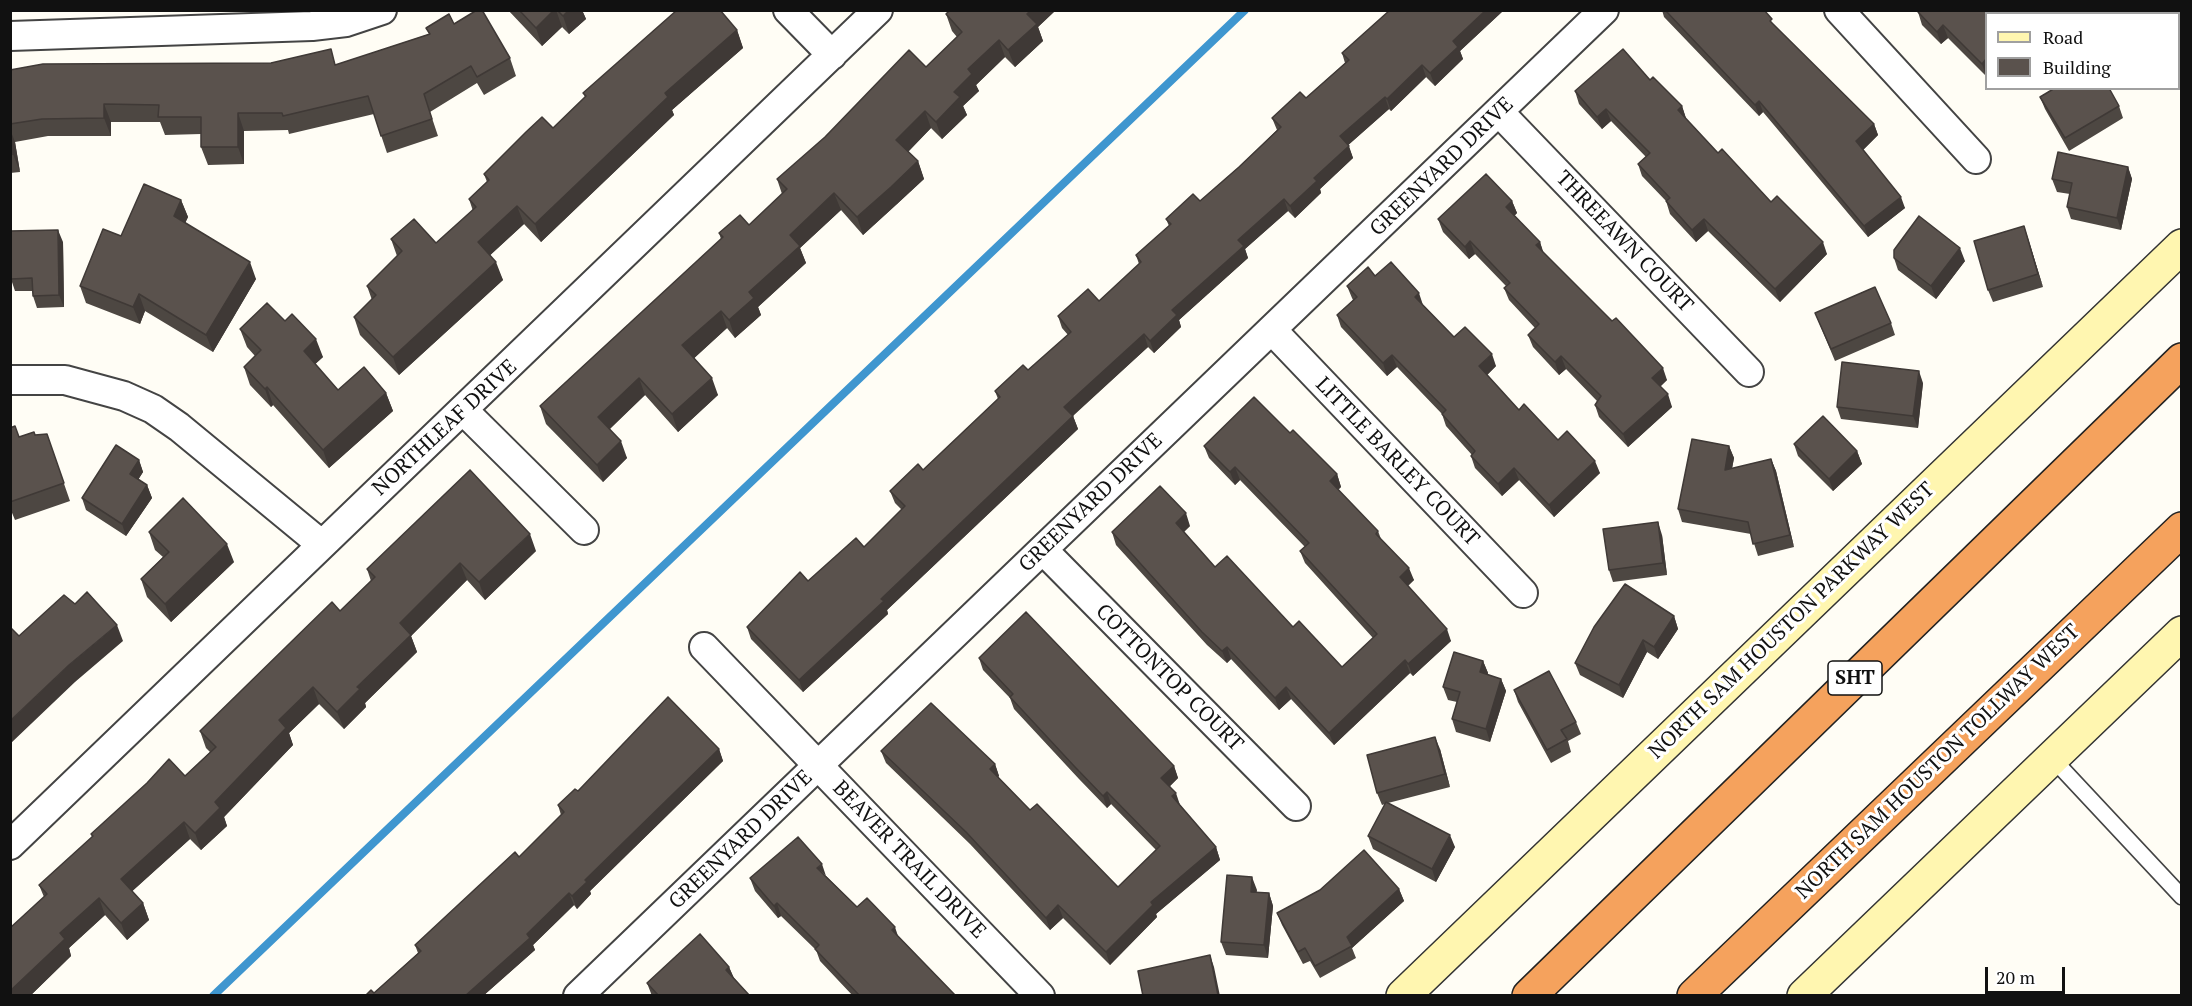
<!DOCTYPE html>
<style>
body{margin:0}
#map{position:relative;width:2192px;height:1006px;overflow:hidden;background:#fffdf5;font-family:"PT Serif",serif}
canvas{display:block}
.frame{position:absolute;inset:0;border:12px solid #111;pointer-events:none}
.legend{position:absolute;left:1985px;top:12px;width:195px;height:78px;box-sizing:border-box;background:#fff;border:2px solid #a0a0a0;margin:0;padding:8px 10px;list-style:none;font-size:18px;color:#111}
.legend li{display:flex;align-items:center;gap:12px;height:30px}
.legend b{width:30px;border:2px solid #a0a0a0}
.scale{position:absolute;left:1985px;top:967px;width:80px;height:27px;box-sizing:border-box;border:3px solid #111;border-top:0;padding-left:8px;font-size:18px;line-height:21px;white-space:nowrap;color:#111;-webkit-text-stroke:4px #fff;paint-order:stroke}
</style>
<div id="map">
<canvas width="2192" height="1006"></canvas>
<div class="frame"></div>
<ul class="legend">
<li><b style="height:8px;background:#fff6b0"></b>Road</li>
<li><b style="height:16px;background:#5a524d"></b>Building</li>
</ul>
<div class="scale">20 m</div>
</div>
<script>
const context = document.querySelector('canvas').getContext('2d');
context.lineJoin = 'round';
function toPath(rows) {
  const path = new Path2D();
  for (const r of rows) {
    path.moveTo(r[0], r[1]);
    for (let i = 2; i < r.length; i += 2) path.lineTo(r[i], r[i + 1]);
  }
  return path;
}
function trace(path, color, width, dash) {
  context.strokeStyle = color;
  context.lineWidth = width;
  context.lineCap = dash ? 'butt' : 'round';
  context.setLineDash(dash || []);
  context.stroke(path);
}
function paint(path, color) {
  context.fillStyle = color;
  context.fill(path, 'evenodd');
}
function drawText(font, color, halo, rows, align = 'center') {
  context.font = font + ' "PT Serif",serif';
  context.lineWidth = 6;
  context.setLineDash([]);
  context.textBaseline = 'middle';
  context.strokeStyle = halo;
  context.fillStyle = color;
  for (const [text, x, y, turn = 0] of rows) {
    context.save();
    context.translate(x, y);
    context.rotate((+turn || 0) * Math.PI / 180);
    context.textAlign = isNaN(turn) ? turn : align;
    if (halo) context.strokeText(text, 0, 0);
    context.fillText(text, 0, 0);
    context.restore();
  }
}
trace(toPath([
 [213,996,1245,10]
]), '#3f96cf', 8);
const service = toPath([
 [2052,758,2182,897]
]);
const minor = toPath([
 [788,10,832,55],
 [1839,10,1976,159],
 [10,36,312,26,346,22,382,10],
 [1499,112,1749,372],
 [1272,330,1523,593],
 [10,380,65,380,124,396,153,409,179,427,321,544],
 [464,411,584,530],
 [1043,550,1296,806],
 [704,647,1040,996],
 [10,845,878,10],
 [578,996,1604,10]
]);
const secondary = toPath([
 [1403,996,2182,246],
 [1804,996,2182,633]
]);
const motorway = toPath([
 [1529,996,2182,360],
 [1694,996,2182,529]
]);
trace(service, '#444', 18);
trace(minor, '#444', 32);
trace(secondary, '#333', 36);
trace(motorway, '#222', 36);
trace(service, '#fff', 15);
trace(minor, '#fff', 28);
trace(secondary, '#fff6b0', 33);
trace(motorway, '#f5a25d', 33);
paint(toPath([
 [508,10,582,10,586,19,569,34,562,27,542,46],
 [950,10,1056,10,1038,27,1043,41,1015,67,1005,57,976,85,979,91,963,106,967,115,942,139,931,128,908,152,918,161,924,179,897,204,863,235,841,210,800,248,806,263,758,307,761,315,735,338,727,328,694,358,718,395,678,432,645,395,610,429,627,458,603,482,546,424,540,406,721,239,719,233,749,225,782,194,777,179,926,67,957,37,952,31,946,14],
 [1390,10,1504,10,1460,51,1463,59,1435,86,1426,77,1391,111,1389,109,1348,145,1353,158,1320,189,1321,193,1295,218,1288,211,1245,249,1248,258,1179,320,1181,327,1154,353,1148,347,1073,416,1078,429,887,610,888,614,803,692,751,639,747,627,808,581,864,547,902,510,895,503,890,491,923,470,998,399,995,391,1028,370,1068,335,1062,328,1058,316,1099,301,1139,264,1136,255,1169,226,1166,219,1200,201,1239,167,1277,130,1272,118,1306,98,1345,63,1342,53],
 [1662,10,1764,10,1774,26,1874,124,1878,135,1863,150,1905,208,1868,237,1763,112,1759,116,1664,17],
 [2005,10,1986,14,1986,76,1948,38,1941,44,1922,25,1918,12,1992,12],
 [454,24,510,58,516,76,484,95,477,83,430,112,438,136,387,153,374,114,289,134,288,130,244,131,244,164,208,165,201,147,201,134,165,135,160,122,111,122,111,136,48,136,15,142,20,172,10,173,10,70,337,65,429,34,426,28],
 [737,30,743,48,672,110,674,115,541,242,524,224,490,255,503,280,399,375,360,335,354,317,372,300,367,286,397,256,391,239,436,243,473,211,469,199,487,182,484,174,553,128,585,97,583,93],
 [1650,80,1682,106,1686,119,1718,153,1827,254,1780,302,1708,231,1696,242,1670,214,1666,201,1642,176,1638,164,1646,157,1611,121,1602,129,1579,104,1575,91],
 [2040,97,2119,106,2123,118,2069,151,2045,109],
 [2128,167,2132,179,2121,230,2071,219,2067,207,2070,194,2057,192,2052,179],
 [181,200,188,217,185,223,256,279,213,352,145,311,140,324,86,303,80,286,121,236],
 [1512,201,1517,213,1514,216,1540,242,1543,253,1667,380,1660,387,1672,407,1628,447,1599,417,1595,405,1597,401,1566,369,1559,375,1533,347,1528,335,1535,328,1509,300,1504,288,1506,286,1475,254,1469,259,1443,232,1438,219],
 [2024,226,2043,287,1993,302,1988,290],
 [63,242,64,307,37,308,33,296,33,291,15,291,11,279],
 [1894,258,1965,261,1936,299,1898,270],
 [1375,276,1423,305,1454,337,1496,366,1487,375,1519,410,1600,473,1554,517,1519,480,1502,496,1475,468,1471,456,1472,455,1446,426,1442,414,1397,367,1387,376,1341,327,1337,315,1353,300,1352,298,1347,286],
 [1815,313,1891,323,1895,335,1835,361],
 [285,321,323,357,315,364,338,390,386,393,393,411,329,468,273,405,271,407,250,385,244,367,255,356,247,347,240,329],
 [1923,383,1918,428,1841,419,1837,407],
 [10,428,19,437,36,435,53,452,70,501,15,520,10,508],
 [1290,433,1337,474,1341,487,1338,490,1378,531,1381,539,1414,580,1408,586,1451,641,1413,676,1410,673,1334,745,1291,699,1279,710,1231,659,1227,663,1207,645,1116,545,1112,532,1190,526,1184,532,1215,567,1293,627,1342,667,1373,638,1305,563,1300,551,1305,547,1240,480,1235,485,1209,458,1204,446],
 [1794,444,1857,451,1862,464,1833,491,1798,456],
 [1729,446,1734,458,1732,469,1771,459,1776,471,1794,547,1758,556,1751,534,1682,522,1678,509],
 [139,460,143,472,138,480,147,485,152,498,126,536,86,510,82,498],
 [149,532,234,562,171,622,147,597,141,579,163,557,155,550],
 [1662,535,1667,575,1613,582,1609,570],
 [536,551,485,600,467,580,411,636,417,652,365,703,366,707,344,729,319,704,289,733,293,745,224,817,227,826,201,850,190,839,132,891,143,903,149,920,127,940,105,915,69,948,71,956,30,996,10,996,11,928,44,897,39,885,92,837,91,834,185,776,210,752,206,748,200,731,340,611,371,581,367,569],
 [1674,616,1678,629,1658,659,1647,652,1623,698,1580,675,1575,663],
 [979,658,1174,766,1178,778,1170,786,1180,805,1216,847,1220,860,1156,914,1157,917,1110,965,1063,918,1050,930,970,844,886,763,881,751,995,764,999,776,998,777,1030,810,1118,887,1156,850,1111,804,1107,808,1079,779,1014,709,1010,698,983,670],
 [1483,661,1488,673,1487,675,1501,679,1506,691,1490,742,1456,732,1452,719,1457,702,1448,700,1443,687],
 [1514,690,1576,722,1581,734,1568,741,1571,752,1551,763,1518,702],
 [719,749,723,761,590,891,591,894,577,909,574,905,533,945,535,950,483,996,365,996,374,993,418,953,415,945,519,857,561,815,558,805,578,791],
 [1440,749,1450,787,1388,803,1455,847,1436,882,1373,849,1368,836,1385,804,1382,805,1377,793],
 [826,876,857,907,898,936,956,996,853,996,820,961,816,950,781,916,778,918,755,891,750,878],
 [1399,889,1404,901,1352,948,1356,958,1320,978,1310,961,1303,964,1282,925,1277,913],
 [1257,890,1256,892,1269,893,1273,906,1268,958,1226,955,1221,942],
 [729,967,734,978,750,996,652,996,647,983]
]), '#4d4742');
paint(toPath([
 [554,10,556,10,562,27,542,46,536,28],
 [569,10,582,10,586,19,569,34,563,16],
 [1031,10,1056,10,1038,27,1043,41,1015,67,1008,50,1027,14],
 [1486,10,1504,10,1460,51,1463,59,1435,86,1430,73,1453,41],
 [1943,25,1948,38,1941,44,1937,32],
 [737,30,743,48,672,110,674,115,541,242,535,224,665,93],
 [999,40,1005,57,976,85,979,91,963,106,967,115,942,139,936,122,968,69],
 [2181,48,2181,68,2178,73,2178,53],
 [1986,59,1986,76,1982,64],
 [1422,65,1426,77,1391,111,1387,99],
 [1385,97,1389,109,1345,148,1340,136],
 [1759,101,1763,112,1759,116,1755,105],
 [104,104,111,122,111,136,104,118],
 [1682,106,1686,118,1682,123,1678,110],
 [1606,109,1611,121,1602,129,1597,117],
 [925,111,931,128,903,157,896,140],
 [238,113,244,131,244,164,238,147],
 [1874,124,1878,135,1861,152,1856,141],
 [10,129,15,142,20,172,13,154,10,136],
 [1349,146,1353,158,1320,189,1321,193,1295,218,1290,206,1314,178],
 [918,161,924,179,897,204,863,235,857,217],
 [2128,167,2132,179,2121,230,2117,218],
 [834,193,841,210,800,248,806,263,758,307,761,315,735,338,729,320,790,235],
 [1901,197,1905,208,1868,237,1864,226],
 [1284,199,1288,211,1245,249,1248,258,1179,320,1181,327,1154,353,1150,341,1172,310,1238,240],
 [181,200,188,217,180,234,174,216],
 [1512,201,1517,213,1510,220,1506,207],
 [517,206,524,224,485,260,478,242],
 [1704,219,1708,231,1696,242,1692,230],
 [2024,226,2028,238,2043,287,2038,274],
 [58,230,63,242,64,307,59,295],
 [1470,241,1475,254,1469,259,1465,247],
 [1540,242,1544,254,1536,245],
 [1823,242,1827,254,1780,302,1775,289],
 [1960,248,1965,261,1936,299,1931,286],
 [250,262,256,279,213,352,206,335],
 [496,262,503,280,399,375,393,357],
 [1419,293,1423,305,1415,297],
 [139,294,145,311,140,324,133,307],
 [721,311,727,328,689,363,682,345],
 [1144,334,1148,347,1069,419,1064,407],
 [316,339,323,357,310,369,304,351],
 [1492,354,1496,366,1484,378,1479,366],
 [1392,355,1397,367,1387,376,1383,363],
 [1561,356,1566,369,1559,375,1555,362],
 [1663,368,1667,380,1656,390,1652,378],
 [1919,371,1923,383,1918,428,1913,416],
 [639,378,645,395,604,434,598,417],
 [712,378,718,395,678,432,672,414],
 [267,387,273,405,271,407,265,389],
 [386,393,393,411,329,468,323,450],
 [1668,394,1672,407,1628,447,1623,434],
 [1073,416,1078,429,887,610,888,614,803,692,799,680,881,599],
 [621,441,627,458,603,482,597,465],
 [1729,446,1734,458,1729,483,1725,470],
 [1857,451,1862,464,1833,491,1829,479],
 [1771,459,1776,471,1794,547,1790,535],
 [139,460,143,472,134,486,130,474],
 [1595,461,1600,473,1554,517,1549,505],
 [1235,467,1240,480,1235,485,1230,472],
 [1514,468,1519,480,1502,496,1498,484],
 [1337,474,1341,487,1334,493,1330,481],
 [147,485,152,498,126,536,122,524],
 [1186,513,1190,526,1180,535,1176,523],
 [1658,522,1662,535,1667,575,1663,563],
 [530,534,536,551,485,600,479,582],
 [227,544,234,562,171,622,165,604],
 [460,563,467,580,411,636,417,652,365,703,366,707,344,729,337,712,357,687,400,623],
 [1409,568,1414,580,1404,589,1400,577],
 [1674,616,1678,629,1658,659,1654,647],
 [117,625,123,641,75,682,10,744,10,721,69,665],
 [1447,629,1451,641,1413,676,1408,664],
 [1643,640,1647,652,1623,698,1619,685],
 [1227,647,1231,659,1227,663,1222,651],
 [1405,660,1410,673,1334,745,1329,733],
 [1483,661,1488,673,1484,685,1480,672],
 [1501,679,1506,691,1490,742,1486,729],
 [313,687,319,704,289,733,293,745,224,817,227,826,201,850,195,833,215,802,279,720],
 [1286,687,1291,699,1279,710,1275,698],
 [1435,737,1440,749,1450,787,1445,774],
 [719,749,723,761,590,891,591,894,577,909,572,896,585,880],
 [995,764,999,776,994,781,990,769],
 [1174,766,1178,778,1166,790,1161,778],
 [1107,792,1111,804,1107,808,1103,796],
 [1176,793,1180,805,1176,809,1172,796],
 [184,822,190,839,127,896,121,879],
 [1450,835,1455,847,1436,882,1432,869],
 [1216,847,1220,860,1156,914,1157,917,1110,965,1106,952,1151,902],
 [822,864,826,876,817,868],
 [1252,877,1257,890,1255,904,1251,892],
 [1399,889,1404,901,1352,948,1347,937],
 [569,893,574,905,533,945,535,950,483,996,465,996],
 [1269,893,1273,906,1268,958,1264,945],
 [99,898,105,915,69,948,71,956,30,996,10,996,10,991,60,933],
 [143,903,149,920,127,940,121,923],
 [777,903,781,916,778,918,774,906],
 [1058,905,1063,918,1050,930,1046,918],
 [895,927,899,939,892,930],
 [1210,955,1214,967,1220,996,1218,995],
 [729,967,734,979,726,970]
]), '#3f3936');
const building = toPath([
 [477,10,482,10,510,58,477,77,471,66,424,94,432,119,381,136,368,96,283,116,282,113,238,113,238,147,201,147,201,117,158,117,159,105,104,104,104,118,42,119,10,124,10,70,43,64,271,63,331,49,335,65,430,34,426,28,449,14,454,24,477,10],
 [519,10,554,10,536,28,519,10],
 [557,10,569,10,563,16,557,10],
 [677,10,720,10,737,30,665,93,668,97,535,224,517,206,478,242,496,262,393,357,354,317,376,295,367,286,402,251,391,239,414,219,436,243,476,207,469,199,489,180,484,174,526,132,542,117,553,128,586,96,583,93,677,10],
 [950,10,1031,10,1027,14,1037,24,1008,50,999,40,968,69,972,74,954,92,960,97,936,122,925,111,896,140,918,161,891,187,857,217,834,193,790,235,800,246,749,292,754,298,729,320,721,311,682,345,712,378,672,414,639,378,598,417,621,441,597,465,540,406,723,237,719,233,740,215,749,225,787,189,777,179,825,137,909,50,926,67,962,32,946,14,950,10],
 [1390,10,1486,10,1453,41,1458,47,1430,73,1422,65,1387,99,1385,97,1340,136,1349,146,1314,178,1317,181,1290,206,1284,199,1238,240,1244,246,1172,310,1177,315,1150,341,1144,334,1064,407,1073,416,881,599,884,601,799,680,747,627,800,572,808,581,856,538,864,547,905,506,890,491,918,464,923,470,1000,397,995,391,1023,365,1028,370,1071,332,1058,316,1088,289,1099,301,1141,262,1136,255,1171,224,1166,219,1193,194,1200,201,1239,167,1281,127,1272,118,1300,92,1306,98,1349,60,1342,53,1390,10],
 [1665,10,1764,10,1772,19,1770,21,1874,124,1856,141,1901,197,1864,226,1759,101,1755,105,1665,10],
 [1920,10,1991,10,1992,12,1994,10,2005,10,2008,14,1986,14,1986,59,1982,64,1943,25,1937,32,1918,12,1920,10],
 [2133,10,2151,10,2156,14,2131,14,2133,10],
 [2178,27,2181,28,2181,48,2178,53,2178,27],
 [1623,49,1650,80,1653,77,1682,106,1678,110,1718,153,1722,149,1771,202,1777,196,1823,242,1775,289,1704,219,1692,230,1666,201,1670,198,1638,164,1650,153,1606,109,1597,117,1575,91,1623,49],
 [2055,88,2109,88,2119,106,2065,138,2040,97,2055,88],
 [10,136,13,154,10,155,10,136],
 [2058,152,2128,167,2117,218,2067,207,2072,183,2052,179,2058,152],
 [1486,174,1512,201,1506,207,1540,242,1536,245,1612,321,1616,318,1663,368,1652,378,1668,394,1623,434,1595,405,1601,396,1561,356,1555,362,1528,335,1539,324,1504,288,1510,283,1470,241,1465,247,1438,219,1486,174],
 [144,184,181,200,174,216,250,262,206,335,139,294,133,307,80,286,103,229,121,236,144,184],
 [1919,216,1960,248,1931,286,1894,258,1894,250,1919,216],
 [2024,226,2038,274,1988,290,1974,241,2024,226],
 [58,230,59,295,33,296,32,278,11,279,10,231,58,230],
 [1391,262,1419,293,1415,297,1454,337,1465,327,1492,354,1479,366,1519,410,1524,404,1558,440,1567,431,1595,461,1549,505,1514,468,1498,484,1471,456,1475,451,1442,414,1446,410,1392,355,1383,363,1337,315,1357,297,1347,286,1368,267,1375,276,1391,262],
 [1875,287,1891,323,1831,349,1815,313,1875,287],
 [267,303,285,321,292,314,316,339,304,351,338,390,364,367,386,393,323,450,267,387,265,389,244,367,261,350,240,329,267,303],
 [1842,362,1919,371,1913,416,1837,407,1842,362],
 [1254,397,1290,433,1293,430,1337,474,1330,481,1378,531,1376,534,1409,568,1400,577,1447,629,1408,664,1405,660,1329,733,1286,687,1275,698,1227,647,1222,651,1202,632,1112,532,1160,486,1186,513,1176,523,1215,567,1227,556,1293,627,1299,621,1342,667,1377,634,1300,551,1309,543,1235,467,1230,472,1204,446,1254,397],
 [1823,416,1857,451,1829,479,1794,444,1823,416],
 [15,426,19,437,34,432,35,435,47,434,64,483,10,502,10,428,15,426],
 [1692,439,1729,446,1725,470,1771,459,1790,535,1753,544,1748,522,1678,509,1692,439],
 [116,445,139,460,130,474,147,485,122,524,82,498,116,445],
 [470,470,530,534,479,582,460,563,400,623,411,635,357,687,360,689,337,712,313,687,279,720,286,728,215,802,220,808,195,833,184,822,121,879,143,903,121,923,99,898,60,933,65,939,10,991,10,928,47,894,39,885,93,836,91,834,147,783,169,759,185,776,216,747,200,731,332,602,340,611,375,577,367,569,470,470],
 [183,498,227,544,165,604,141,579,169,552,149,532,183,498],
 [1658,522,1663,563,1609,570,1603,529,1658,522],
 [1625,584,1674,616,1654,647,1643,640,1619,685,1575,663,1594,627,1625,584],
 [87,592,117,625,69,665,10,721,10,627,19,636,64,595,75,604,87,592],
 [1026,612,1174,766,1161,778,1176,793,1172,796,1216,847,1151,902,1153,905,1106,952,1058,905,1046,918,966,832,881,751,931,703,995,764,990,769,1030,810,1037,804,1118,887,1160,846,1107,792,1103,796,1075,767,1010,697,1013,694,979,658,1026,612],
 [1454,652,1483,661,1480,672,1501,679,1486,729,1452,719,1460,692,1443,687,1454,652],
 [1549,671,1576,722,1561,730,1567,739,1547,750,1514,690,1549,671],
 [668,697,719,749,585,880,587,882,572,896,569,893,527,934,530,938,465,996,365,996,371,990,374,993,421,951,415,945,515,852,519,857,564,812,558,805,575,789,578,791,668,697],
 [1435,737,1445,774,1377,793,1367,755,1435,737],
 [1386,802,1450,835,1432,869,1368,836,1386,802],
 [798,837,822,864,817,868,857,907,867,898,895,927,892,930,956,996,860,996,815,949,819,945,777,903,774,906,750,878,798,837],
 [1364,850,1399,889,1347,937,1352,946,1315,966,1305,948,1298,952,1277,913,1320,890,1364,850],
 [1227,875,1252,877,1251,892,1269,893,1264,945,1221,942,1227,875],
 [700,934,729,967,726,970,750,996,659,996,647,983,700,934],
 [1210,955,1218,995,1214,996,1143,996,1138,971,1210,955]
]);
paint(building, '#5a524d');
trace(building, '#3f3936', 1.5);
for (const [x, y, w] of [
 [1855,678,54]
]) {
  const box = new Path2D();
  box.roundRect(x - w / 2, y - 17, w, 34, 4.5);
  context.fillStyle = '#fff';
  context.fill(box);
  trace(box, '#111', 1.5);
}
drawText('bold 20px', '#111', null, [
 ["SHT",1855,678]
]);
drawText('21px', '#111', '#fff', [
 ["GREENYARD DRIVE",1442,167,-44],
 ["THREEAWN COURT",1624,242,46],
 ["NORTHLEAF DRIVE",445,428,-43],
 ["LITTLE BARLEY COURT",1397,462,46],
 ["GREENYARD DRIVE",1091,503,-44],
 ["NORTH SAM HOUSTON PARKWAY WEST",1792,621,-44],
 ["COTTONTOP COURT",1169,678,45],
 ["NORTH SAM HOUSTON TOLLWAY WEST",1938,762,-44],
 ["GREENYARD DRIVE",741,840,-44],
 ["BEAVER TRAIL DRIVE",909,860,46]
]);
</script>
